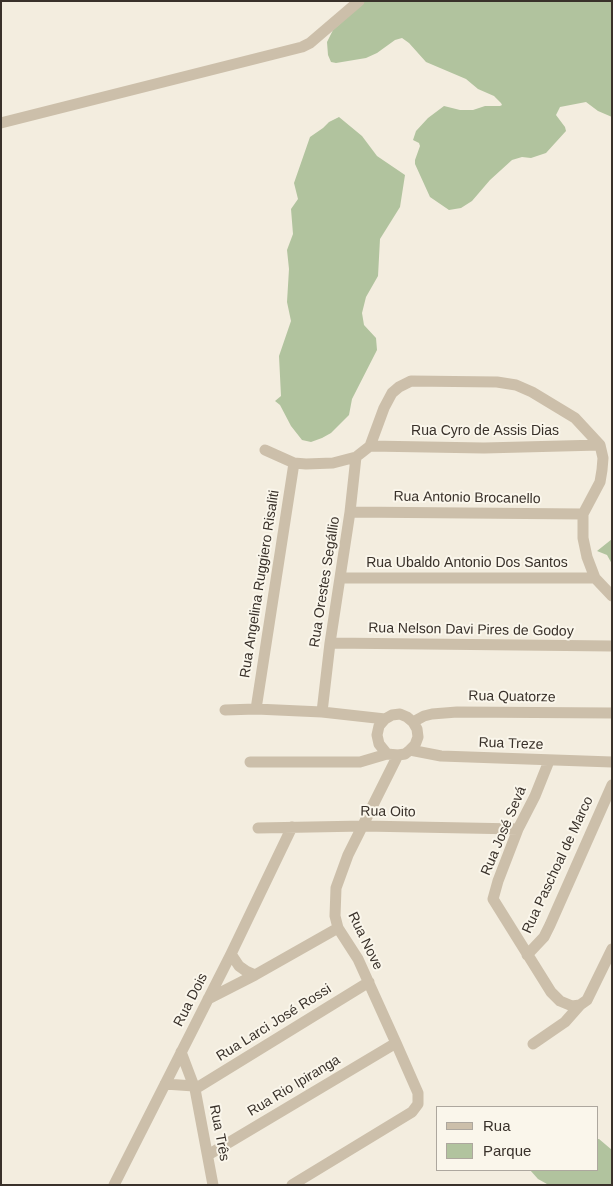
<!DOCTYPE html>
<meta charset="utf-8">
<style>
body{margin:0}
#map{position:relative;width:613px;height:1186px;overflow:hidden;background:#f3eddf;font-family:Arial,sans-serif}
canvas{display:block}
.frame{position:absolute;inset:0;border:2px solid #39312a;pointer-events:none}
.legend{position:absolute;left:436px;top:1106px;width:162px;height:65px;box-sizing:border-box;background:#faf6eb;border:1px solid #ada79e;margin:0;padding:6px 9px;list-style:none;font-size:15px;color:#39312a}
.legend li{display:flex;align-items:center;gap:10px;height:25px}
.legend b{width:25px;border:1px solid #ada79e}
</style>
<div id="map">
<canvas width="613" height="1186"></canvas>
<div class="frame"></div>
<ul class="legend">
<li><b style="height:6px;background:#ccbfaa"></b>Rua</li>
<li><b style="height:14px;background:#b1c39e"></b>Parque</li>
</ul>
</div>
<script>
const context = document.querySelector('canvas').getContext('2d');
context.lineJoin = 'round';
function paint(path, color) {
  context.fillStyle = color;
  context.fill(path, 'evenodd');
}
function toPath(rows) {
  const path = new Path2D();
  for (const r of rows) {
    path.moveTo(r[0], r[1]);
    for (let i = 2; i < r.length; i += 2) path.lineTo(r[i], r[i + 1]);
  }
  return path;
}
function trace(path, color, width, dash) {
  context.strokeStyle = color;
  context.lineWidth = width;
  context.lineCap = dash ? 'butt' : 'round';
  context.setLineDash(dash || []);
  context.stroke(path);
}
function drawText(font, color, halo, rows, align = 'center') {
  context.font = font + ' Arial,sans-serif';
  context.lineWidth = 4;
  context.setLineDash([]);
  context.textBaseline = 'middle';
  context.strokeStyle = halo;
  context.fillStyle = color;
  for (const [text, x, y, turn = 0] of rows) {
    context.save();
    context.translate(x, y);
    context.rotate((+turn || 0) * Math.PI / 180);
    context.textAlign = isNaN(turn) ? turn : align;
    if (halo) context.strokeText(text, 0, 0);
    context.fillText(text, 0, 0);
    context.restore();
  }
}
paint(toPath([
 [365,1,612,1,612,117,598,111,586,102,560,107,556,115,565,127,566,131,546,153,531,158,522,157,512,160,490,180,472,201,461,208,449,210,430,197,415,164,415,160,420,146,419,143,413,140,416,131,428,118,444,106,460,110,473,110,485,106,500,106,502,105,501,103,494,96,478,89,466,79,426,62,409,43,402,38,395,40,377,53,366,58,336,63,331,62,328,55,327,42,333,30],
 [339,117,362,136,377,156,405,175,400,207,380,239,378,276,366,297,362,313,364,325,376,338,377,350,352,399,349,415,331,433,322,438,311,442,302,440,291,426,280,405,275,401,281,396,279,356,291,321,287,302,289,269,287,250,293,234,291,209,298,199,294,183,310,137,323,128,329,122],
 [612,539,612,564,607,555,597,551],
 [597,1139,599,1139,612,1150,612,1185,547,1184,538,1179,530,1170,597,1170]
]), '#b1c39e');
trace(toPath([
 [1,123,302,47,310,43,359,1],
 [370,446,484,448,600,445],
 [265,450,294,463,306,464,333,463,356,457,370,446,384,408,392,393,399,387,411,381,497,382,516,385,532,392,575,418,600,445,603,458,602,470,600,482,583,514,583,538,587,557,595,578,612,596],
 [350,512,583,514],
 [340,578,595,578],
 [330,643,612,646],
 [256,709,294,463],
 [225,710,256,709,322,712,385,719],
 [322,712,330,643,350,512,356,457],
 [413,722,424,716,432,714,457,712,612,713],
 [410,750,441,756,612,762],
 [549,761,535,796,518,829,498,881,493,899,551,992,560,1001,572,1006,580,1005,587,1000,612,949],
 [250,762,360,762,387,754,398,755,405,754,410,750,415,745,418,737,417,729,413,722,407,717,400,714,392,715,385,719,379,726,377,735,379,744,387,754],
 [258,828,364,826,518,829],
 [231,954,239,966,246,971,255,975],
 [527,955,544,937,550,925,612,785],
 [208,999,255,975,338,928],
 [533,1044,565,1022,580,1005],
 [181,1052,195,1089,213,1185],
 [165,1084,194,1086],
 [195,1089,369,982],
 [208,1155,396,1043],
 [114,1185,231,954,292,827],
 [292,1185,412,1112,418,1104,418,1093,396,1043,358,959,338,928,335,916,336,888,348,855,398,755]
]), '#ccbfaa', 11);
drawText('14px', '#39312a', '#faf6eb', [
 ["Rua Cyro de Assis Dias",485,431],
 ["Rua Antonio Brocanello",467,498,1],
 ["Rua Ubaldo Antonio Dos Santos",467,563],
 ["Rua Orestes Segállio",325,582,-81],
 ["Rua Angelina Ruggiero Risaliti",260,584,-81],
 ["Rua Nelson Davi Pires de Godoy",471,630,1],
 ["Rua Quatorze",512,697,1],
 ["Rua Treze",511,744,2],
 ["Rua Oito",388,812,1],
 ["Rua José Sevá",504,831,-67],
 ["Rua Paschoal de Marco",558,865,-65],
 ["Rua Nove",365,941,64],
 ["Rua Dois",191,1000,-63],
 ["Rua Larci José Rossi",274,1023,-32],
 ["Rua Rio Ipiranga",294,1086,-31],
 ["Rua Três",219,1133,79]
]);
</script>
